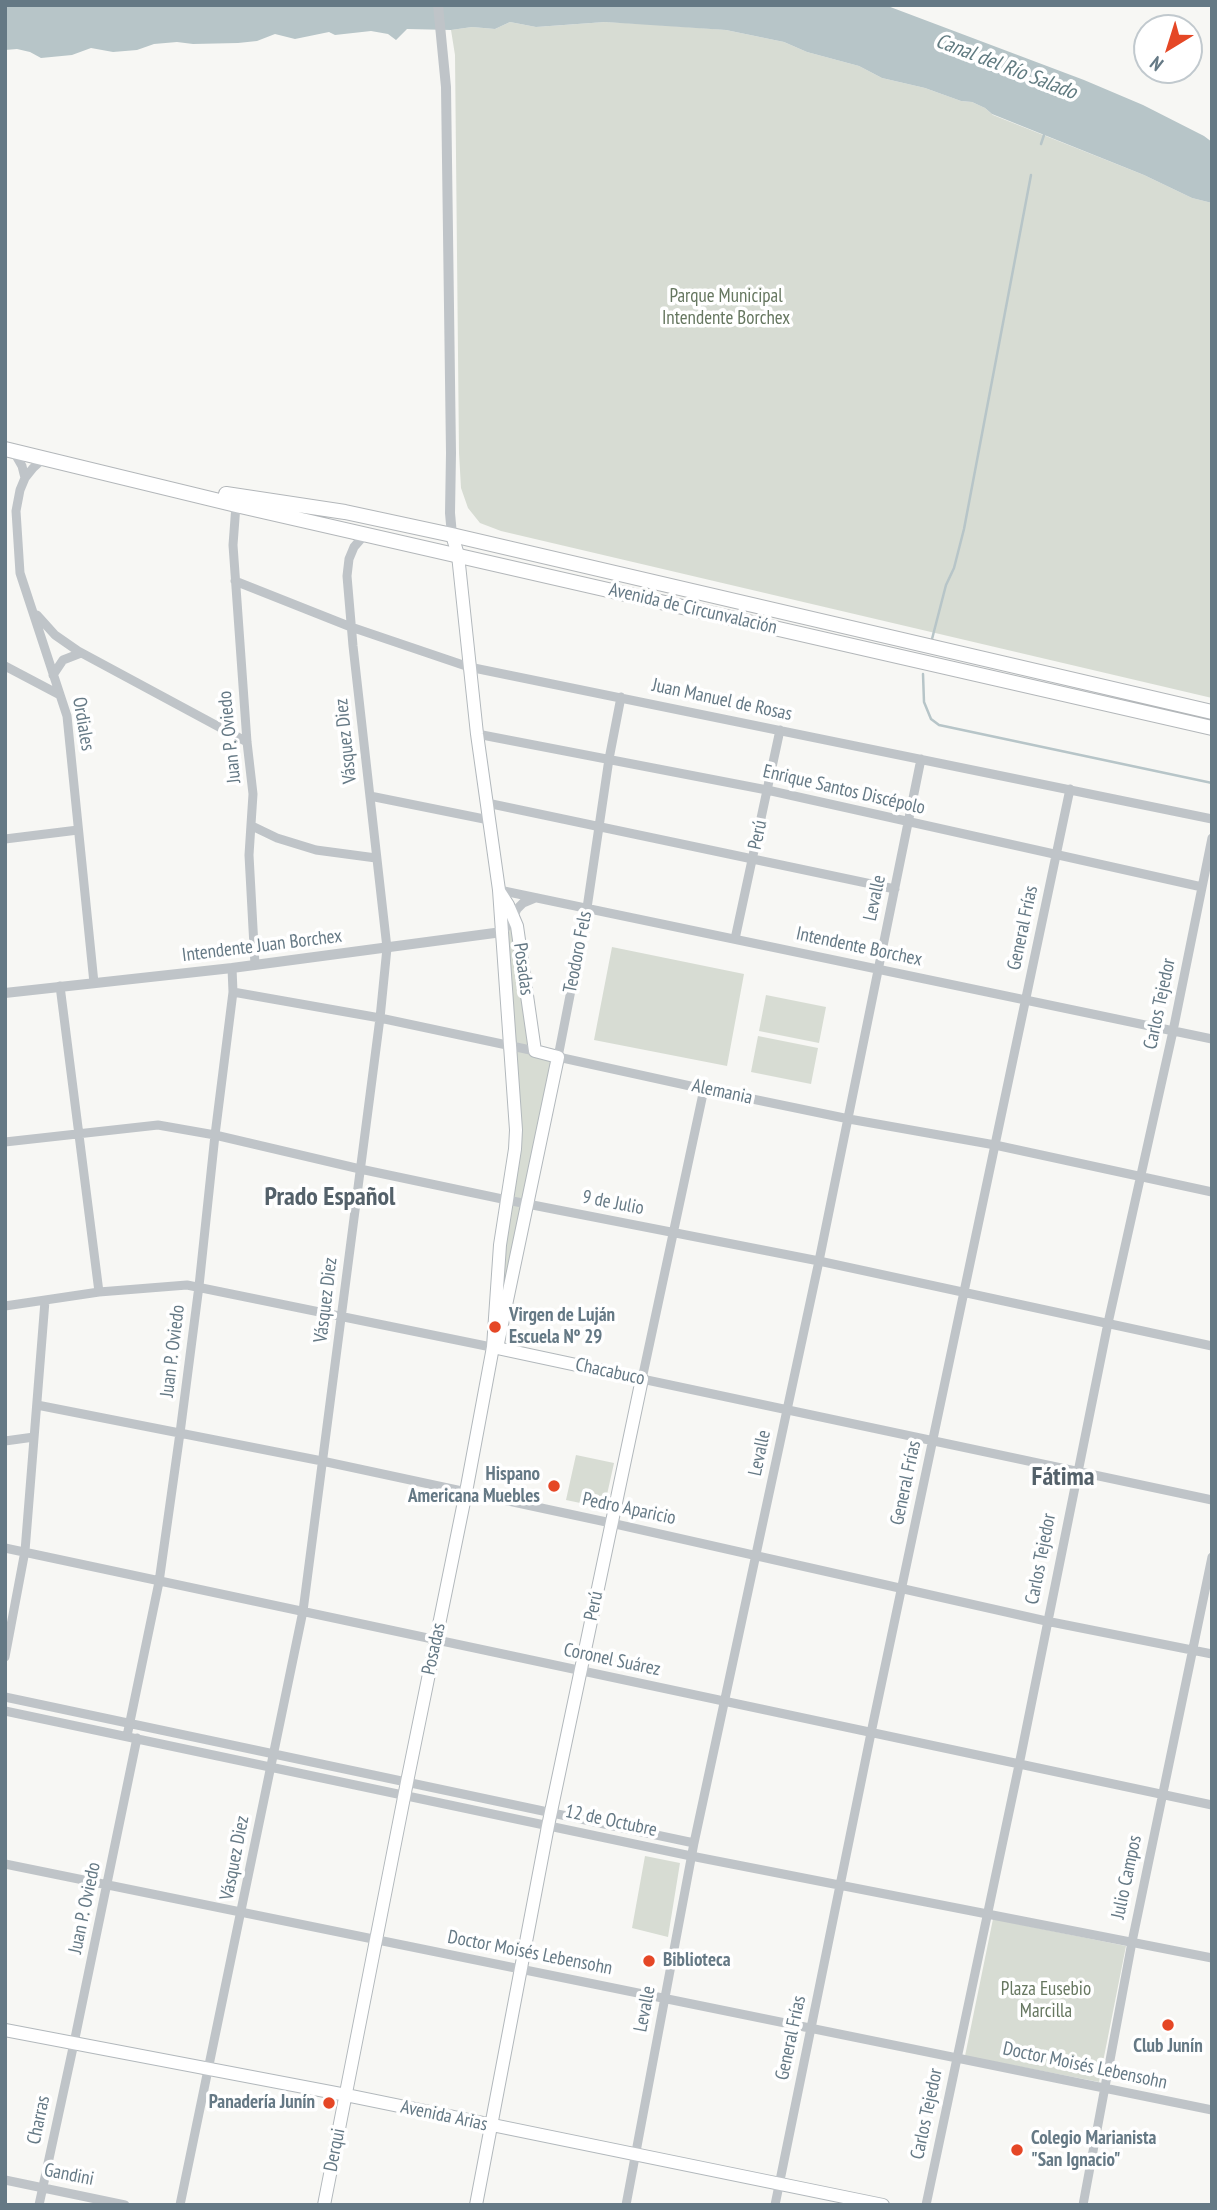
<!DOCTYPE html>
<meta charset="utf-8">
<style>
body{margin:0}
#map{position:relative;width:1217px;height:2210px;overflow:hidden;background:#f7f7f4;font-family:"PT Sans Narrow",sans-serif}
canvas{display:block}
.frame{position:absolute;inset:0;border:7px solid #657985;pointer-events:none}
.north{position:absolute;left:1133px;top:14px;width:70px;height:70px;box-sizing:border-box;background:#fff;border:2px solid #c1c9ce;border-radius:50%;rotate:218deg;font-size:19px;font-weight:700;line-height:28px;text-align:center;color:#657985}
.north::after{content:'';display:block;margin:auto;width:24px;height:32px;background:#e54726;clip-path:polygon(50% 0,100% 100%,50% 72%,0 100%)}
</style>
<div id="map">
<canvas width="1217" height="2210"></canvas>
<div class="frame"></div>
<div class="north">N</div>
</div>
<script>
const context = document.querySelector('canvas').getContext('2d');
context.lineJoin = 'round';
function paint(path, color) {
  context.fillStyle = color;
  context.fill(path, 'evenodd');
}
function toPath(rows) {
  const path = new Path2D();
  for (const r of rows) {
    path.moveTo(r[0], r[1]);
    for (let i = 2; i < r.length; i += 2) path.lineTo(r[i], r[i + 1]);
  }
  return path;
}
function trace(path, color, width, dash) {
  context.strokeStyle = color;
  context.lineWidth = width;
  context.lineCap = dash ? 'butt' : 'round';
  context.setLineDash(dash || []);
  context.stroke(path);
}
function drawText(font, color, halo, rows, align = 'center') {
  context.font = font + ' "PT Sans Narrow",sans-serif';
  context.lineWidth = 7;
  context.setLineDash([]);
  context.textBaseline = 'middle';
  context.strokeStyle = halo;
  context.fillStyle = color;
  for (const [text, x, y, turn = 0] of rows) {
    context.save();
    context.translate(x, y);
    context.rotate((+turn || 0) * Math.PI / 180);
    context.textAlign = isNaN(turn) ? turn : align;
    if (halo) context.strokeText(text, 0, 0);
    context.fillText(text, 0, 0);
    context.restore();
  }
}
paint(toPath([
 [510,22,536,27,605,22,646,24,726,30,784,42,807,52,859,66,882,78,925,88,961,101,972,102,985,108,993,115,1144,175,1192,198,1212,203,1212,698,501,531,480,523,468,508,461,488,459,453,455,55,451,30,472,27,495,29],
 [514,916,535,1051,558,1057,502,1322,500,1245,516,1130,502,932],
 [612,947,744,974,727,1066,594,1040],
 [766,995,826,1007,819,1043,759,1031],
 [758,1036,818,1048,811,1084,751,1072],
 [576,1455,614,1463,604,1508,566,1500],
 [645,1856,680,1863,668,1937,632,1928],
 [993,1919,1126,1946,1099,2082,965,2056]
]), '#d7dcd3');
paint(toPath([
 [5,5,885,5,1084,80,1143,105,1204,136,1212,142,1212,203,1192,198,1144,175,992,114,985,108,972,102,961,101,925,88,882,78,859,66,807,52,784,42,726,30,605,22,536,27,510,22,495,29,472,27,451,30,407,29,396,40,388,34,371,31,335,35,329,32,295,39,275,34,257,41,238,43,193,44,177,42,154,44,137,50,113,52,91,48,72,55,41,58,30,52,17,49,5,50]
]), '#b7c5c8');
trace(toPath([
 [1041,144,1044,135],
 [932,639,946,585,954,568,964,529,1031,175],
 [923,674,924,702,931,719,939,725,1212,783]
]), '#b7c5c8', 2.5);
const secondary = toPath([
 [5,2030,346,2095,883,2205],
 [324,2205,407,1782,466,1492,493,1347,500,1245,515,1149,516,1130,499,890,477,734,458,555,452,535],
 [476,2205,548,1826,642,1379,497,1348,558,1057,535,1051,517,926,508,905,499,891]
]);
const trunk = toPath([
 [5,449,236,505,1212,728],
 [226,494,345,512,452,535,1212,712]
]);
trace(secondary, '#b2b8bc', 14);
trace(trunk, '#b3b7ba', 16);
trace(toPath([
 [14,452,22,466,25,478,20,490,16,511,20,573,67,716,94,983],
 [25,478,33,468,44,458],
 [236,505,233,545,247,742,253,794,249,855,255,965],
 [235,581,351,627,469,667,1212,819],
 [37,615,55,635,78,651,247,742],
 [5,666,60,695],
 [53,675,63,660,81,653],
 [621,697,609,759,587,908,558,1057,704,1089,849,1119,995,1145,1212,1192],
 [477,734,767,790,1202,887],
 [370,796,489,820],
 [487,803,895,889],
 [252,826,277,838,316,850,376,858],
 [5,839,78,830],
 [499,890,1212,1039],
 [514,916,517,909,523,903,535,898],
 [735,939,780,730],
 [60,986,99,1292],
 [233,992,380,1018,535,1051],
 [704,1089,642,1379,1212,1500],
 [5,1142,158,1125,215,1135,360,1169,507,1200,819,1261,1212,1346],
 [5,1306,99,1292,187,1285,496,1348],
 [37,1405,322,1461,611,1523,1046,1621,1212,1654],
 [5,1441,34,1437],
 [5,1548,1212,1805],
 [5,1657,25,1551,45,1301],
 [5,1697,694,1843],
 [5,1711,691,1856,1212,1958],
 [127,1736,159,1582,180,1433,199,1286,215,1135,233,992,232,968],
 [5,1864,1212,2110],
 [5,2180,125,2205],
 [39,2205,74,2043,137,1738],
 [180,2205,303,1611,380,1018,387,948,353,646,347,576,349,559,354,547,366,533],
 [626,2205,694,1843,819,1261,921,759],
 [775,2205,871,1733,1070,789],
 [926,2205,1019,1765,1108,1323,1173,1031,1212,838],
 [1083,2205,1132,1942,1212,1557]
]), '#bfc4c8', 9);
trace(toPath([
 [438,5,446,87,451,453,450,513,452,535],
 [5,993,232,968,502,932,514,916]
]), '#bfc4c8', 10);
trace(secondary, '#fff', 12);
trace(trunk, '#fff', 14);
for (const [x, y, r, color] of [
 [495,1327,7,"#e54726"],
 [554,1486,7,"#e54726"],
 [649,1961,7,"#e54726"],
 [1168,2025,7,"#e54726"],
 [329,2103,7,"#e54726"],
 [1017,2150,7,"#e54726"]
]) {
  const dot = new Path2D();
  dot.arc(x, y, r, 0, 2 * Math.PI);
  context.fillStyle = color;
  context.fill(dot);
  trace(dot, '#fff', 2.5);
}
drawText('19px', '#667760', '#fff', [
 ["Parque Municipal",726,297],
 ["Intendente Borchex",726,319],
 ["Plaza Eusebio",1046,1990],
 ["Marcilla",1046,2012]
]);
drawText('19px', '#657985', '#fff', [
 ["Avenida de Circunvalación",693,609,13],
 ["Juan Manuel de Rosas",722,700,12],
 ["Ordiales",83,724,80],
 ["Juan P. Oviedo",230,737,-96],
 ["Vásquez Diez",346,741,-96],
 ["Enrique Santos Discépolo",844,790,13],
 ["Perú",758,835,-78],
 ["Levalle",875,898,-78],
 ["General Frías",1023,928,-78],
 ["Intendente Juan Borchex",262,946,-7],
 ["Intendente Borchex",859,947,12],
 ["Teodoro Fels",578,952,-79],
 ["Posadas",523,969,82],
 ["Carlos Tejedor",1160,1004,-78],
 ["Alemania",722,1092,12],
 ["9 de Julio",613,1203,11],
 ["Vásquez Diez",326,1300,-83],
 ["Juan P. Oviedo",173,1351,-83],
 ["Chacabuco",610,1372,12],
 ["Levalle",760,1453,-78],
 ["General Frías",906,1483,-78],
 ["Pedro Aparicio",629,1509,12],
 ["Carlos Tejedor",1041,1559,-79],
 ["Perú",594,1606,-78],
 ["Posadas",434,1649,-78],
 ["Coronel Suárez",612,1660,12],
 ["12 de Octubre",611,1821,12],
 ["Vásquez Diez",235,1858,-79],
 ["Julio Campos",1127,1877,-78],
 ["Juan P. Oviedo",85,1908,-78],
 ["Doctor Moisés Lebensohn",530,1953,11],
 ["Levalle",645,2009,-79],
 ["General Frías",791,2038,-78],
 ["Doctor Moisés Lebensohn",1085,2066,12],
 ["Carlos Tejedor",927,2114,-78],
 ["Avenida Arias",444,2116,12],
 ["Charras",39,2120,-78],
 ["Derqui",335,2150,-79],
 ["Gandini",69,2175,11]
]);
drawText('bold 19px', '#657985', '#fff', [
 ["Virgen de Luján",509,1316],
 ["Escuela Nº 29",509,1338],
 ["Hispano",540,1475,"right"],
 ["Americana Muebles",540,1497,"right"],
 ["Biblioteca",663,1961],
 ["Club Junín",1168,2047,"center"],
 ["Panadería Junín",315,2103,"right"],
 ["Colegio Marianista",1031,2139],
 ["\"San Ignacio\"",1031,2161]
], 'left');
drawText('italic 21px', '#617b81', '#fff', [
 ["Canal del Río Salado",1006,67,21]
]);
drawText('bold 26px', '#54616a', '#fff', [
 ["Prado Español",330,1198],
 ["Fátima",1063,1478]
]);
</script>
